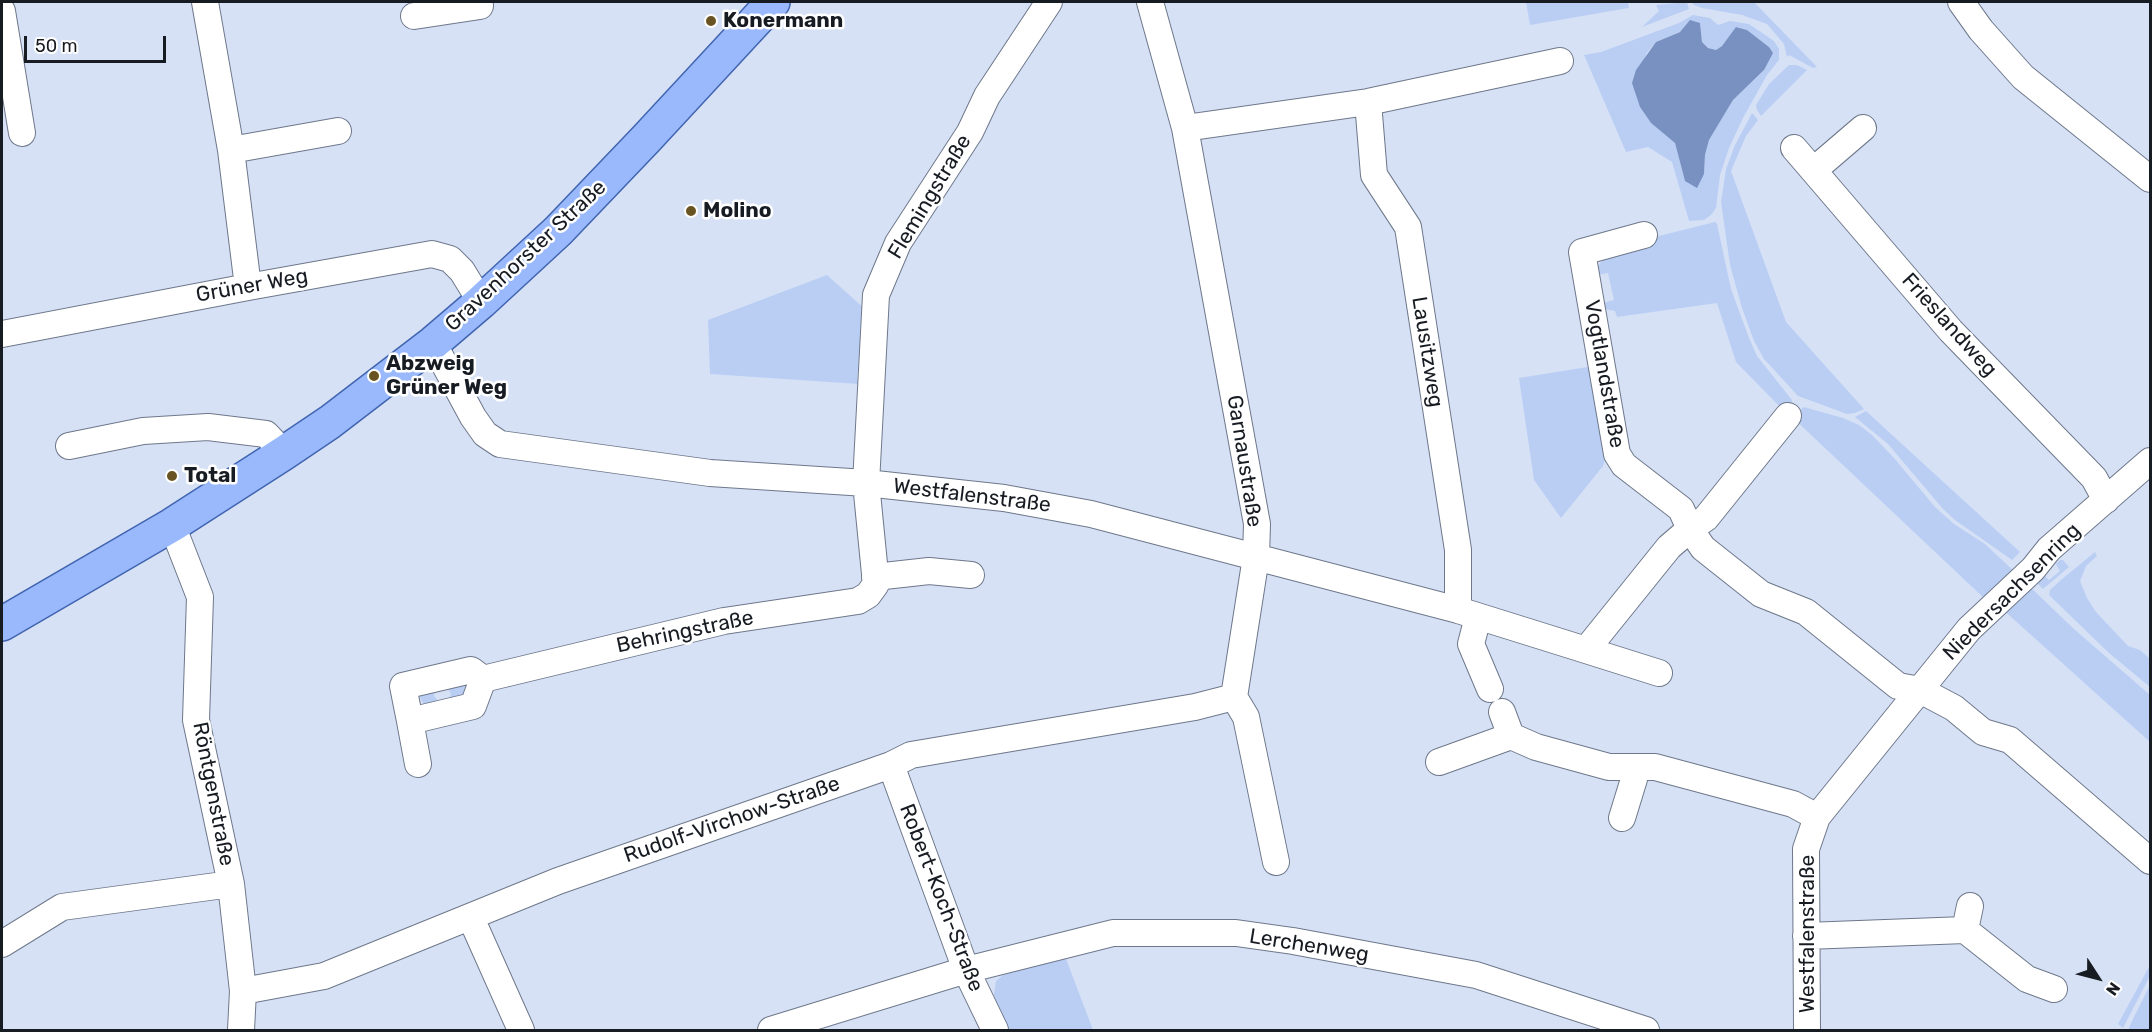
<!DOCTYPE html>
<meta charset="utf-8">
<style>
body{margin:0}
#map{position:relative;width:2152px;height:1032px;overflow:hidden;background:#d6e1f6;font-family:Rubik,sans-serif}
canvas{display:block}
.frame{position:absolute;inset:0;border:3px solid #171b22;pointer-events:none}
.north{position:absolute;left:2068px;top:948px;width:60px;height:60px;-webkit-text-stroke:4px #fff;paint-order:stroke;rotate:126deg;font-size:16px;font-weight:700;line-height:24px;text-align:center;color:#171b22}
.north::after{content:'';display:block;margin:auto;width:21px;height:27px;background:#171b22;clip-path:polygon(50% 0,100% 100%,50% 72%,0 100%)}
.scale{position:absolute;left:24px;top:36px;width:142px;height:27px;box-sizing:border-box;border:3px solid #171b22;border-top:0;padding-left:8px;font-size:18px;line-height:21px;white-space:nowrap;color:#171b22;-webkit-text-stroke:4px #fff;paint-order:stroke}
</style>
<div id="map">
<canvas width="2152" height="1032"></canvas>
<div class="frame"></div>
<div class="north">N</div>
<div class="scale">50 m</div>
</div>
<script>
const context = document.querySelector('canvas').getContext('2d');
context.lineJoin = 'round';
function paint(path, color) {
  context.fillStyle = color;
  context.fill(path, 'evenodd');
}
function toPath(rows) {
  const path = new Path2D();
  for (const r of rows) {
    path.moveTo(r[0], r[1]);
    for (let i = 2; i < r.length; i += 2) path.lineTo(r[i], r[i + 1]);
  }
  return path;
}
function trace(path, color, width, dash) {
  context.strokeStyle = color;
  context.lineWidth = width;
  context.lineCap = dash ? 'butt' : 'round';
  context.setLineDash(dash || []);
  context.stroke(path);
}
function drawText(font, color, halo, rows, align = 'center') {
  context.font = font + ' Rubik,sans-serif';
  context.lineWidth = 5;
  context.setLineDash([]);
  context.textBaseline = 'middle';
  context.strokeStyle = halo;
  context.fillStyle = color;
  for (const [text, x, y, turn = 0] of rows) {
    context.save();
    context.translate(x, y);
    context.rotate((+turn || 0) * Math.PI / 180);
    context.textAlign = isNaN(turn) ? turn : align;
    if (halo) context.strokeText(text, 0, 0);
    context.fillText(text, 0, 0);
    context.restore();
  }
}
paint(toPath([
 [1526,2,1628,2,1629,8,1530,25],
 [1687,2,1689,9,1642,27,1659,11,1656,5],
 [1692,2,1754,2,1817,67,1813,68,1789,55,1787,57,1784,44,1767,24,1742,15,1702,8,1694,5],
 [1693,15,1710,18,1718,25,1730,21,1749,24,1774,41,1779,49,1779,60,1767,75,1743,118,1729,148,1720,175,1716,208,1711,215,1704,220,1689,221,1672,162,1648,147,1626,152,1584,55,1601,52,1679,23],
 [1700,23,1702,42,1708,48,1716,50,1722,46,1737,27,1747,30,1769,47,1764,70,1733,100,1709,140,1705,155,1704,174,1685,181,1675,143,1651,123,1640,107,1646,54,1656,42],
 [1789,65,1797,65,1807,70,1761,116,1757,110,1756,105,1761,97,1769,84],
 [1752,113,1758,120,1746,136,1731,171,1786,322,1864,409,1855,413,1847,414,1798,396,1764,359,1754,341,1742,308,1730,265,1721,202,1726,169,1735,145],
 [1715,222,1717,224,1731,289,1749,338,1757,356,1792,400,1791,406,1785,412,1736,362,1717,303,1617,317,1615,311,1605,309,1603,303,1614,300,1608,273,1597,275,1596,270,1602,260,1630,253,1635,242],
 [827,275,866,310,863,314,857,379,859,384,710,374,708,320],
 [1594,366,1607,454,1603,466,1561,518,1534,480,1519,378],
 [1804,407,1843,418,1859,425,1872,435,1894,458,1935,507,1954,524,1985,544,2015,572,1986,600,1791,416],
 [1866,411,1915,456,2020,552,2012,560,1955,520,1943,509,1888,444,1855,417],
 [2095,552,2097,556,2086,566,2080,581,2087,598,2096,612,2128,646,2140,650,2150,659,2150,687,2109,653,2049,595,2050,590,2062,579],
 [2060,560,2063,560,2069,567,2043,589,2033,579,2042,573,2049,580,2060,571,2056,564],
 [2028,585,2074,629,2150,695,2150,742,2000,607],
 [467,679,469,690,456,703,449,700,451,694,447,687],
 [435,690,434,696,439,702,425,706,420,698,421,694],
 [1065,956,1093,1030,1007,1030,994,995,996,981,1003,975],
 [2150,965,2150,976,2123,1028,2118,1024],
 [2150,985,2150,1030,2128,1030,2133,1019]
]), '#bacef4');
paint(toPath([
 [1690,20,1700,23,1702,42,1708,48,1716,50,1722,46,1736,27,1747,30,1769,47,1773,53,1764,70,1733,100,1709,140,1705,155,1704,174,1697,188,1685,181,1675,143,1651,123,1640,107,1632,83,1636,70,1656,42,1680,32]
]), '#7891c1');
const minor = toPath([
 [205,2,231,150,248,287],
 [1150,2,1185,128,1257,524,1256,557,1234,697,1246,717,1276,862],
 [1961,2,1981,30,2023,77,2150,179],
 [2,11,22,133],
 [414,16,480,6,479,2],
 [1368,102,1374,175,1408,227,1458,550,1458,610],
 [1185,128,1368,102,1560,61],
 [1794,148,1951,331,2094,478,2106,500],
 [231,150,338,131],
 [1814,170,1863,128],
 [1644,235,1582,252,1617,454,1624,465,1681,509,1690,529,1706,518,1788,416],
 [2,334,248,287,432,254,450,259,462,271,481,302],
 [433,343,473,417,485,434,500,444,710,473,866,483,1004,498,1091,514,1458,610,1586,650,1669,547,1690,529,1703,548,1761,594,1806,612,1898,686,1920,690,1954,708,1983,732,2010,740,2150,861],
 [69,446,143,431,208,427,266,434,284,453],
 [172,525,200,597,196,720,231,884,243,991,241,1030],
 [875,577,929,571,971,575],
 [1478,617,1471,644,1490,689],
 [1586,650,1659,673],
 [483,679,473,706,410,721,403,686,471,670,483,679,724,621,858,601,868,595,876,584,866,483,876,295,898,243,970,132,987,96,1049,2],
 [1502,712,1511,736,1536,747,1609,767,1655,767,1793,804,1817,817],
 [410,721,418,764],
 [1439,762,1511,736],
 [891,765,966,970,995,1030],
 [1622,818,1634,779,1632,767],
 [471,918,521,1030],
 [1965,930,1970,906],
 [1806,936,1965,930,2027,979,2054,989],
 [2,944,62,907,231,884],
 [243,991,324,976,558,881,891,765,911,755,1195,707,1234,697],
 [771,1030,966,970,1113,933,1236,933,1293,941,1476,975,1646,1030],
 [1807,1030,1806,849,1817,817,1969,629,2033,569,2049,549,2150,461]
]);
const major = toPath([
 [2,624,172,525,284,453,330,422,433,343,481,302,558,231,646,139,773,2]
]);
trace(minor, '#6e788a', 28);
trace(major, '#4064af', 36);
trace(minor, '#fff', 26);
trace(major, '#9ab9fd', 33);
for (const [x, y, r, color] of [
 [711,21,6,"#6a5323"],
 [691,211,6,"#6a5323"],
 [374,376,6,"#6a5323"],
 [172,476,6,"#6a5323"]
]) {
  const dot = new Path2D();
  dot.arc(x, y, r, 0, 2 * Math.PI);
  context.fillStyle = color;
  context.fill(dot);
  trace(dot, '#fff', 2);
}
drawText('bold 21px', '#171b22', '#fff', [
 ["Konermann",723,21],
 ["Molino",703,211],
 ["Abzweig",386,364],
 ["Grüner Weg",386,388],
 ["Total",184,476]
], 'left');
drawText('21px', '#171b22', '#fff', [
 ["Flemingstraße",930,197,-59],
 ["Gravenhorster Straße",526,256,-43],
 ["Grüner Weg",252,286,-10],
 ["Frieslandweg",1949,325,48],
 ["Lausitzweg",1427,352,81],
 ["Vogtlandstraße",1604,374,80],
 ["Garnaustraße",1244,461,81],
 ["Westfalenstraße",972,496,7],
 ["Niedersachsenring",2012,592,-45],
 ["Behringstraße",685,632,-12],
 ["Röntgenstraße",213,794,79],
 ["Rudolf-Virchow-Straße",732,820,-19],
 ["Robert-Koch-Straße",941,898,69],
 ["Westfalenstraße",1808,934,-90],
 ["Lerchenweg",1309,946,9]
]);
</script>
